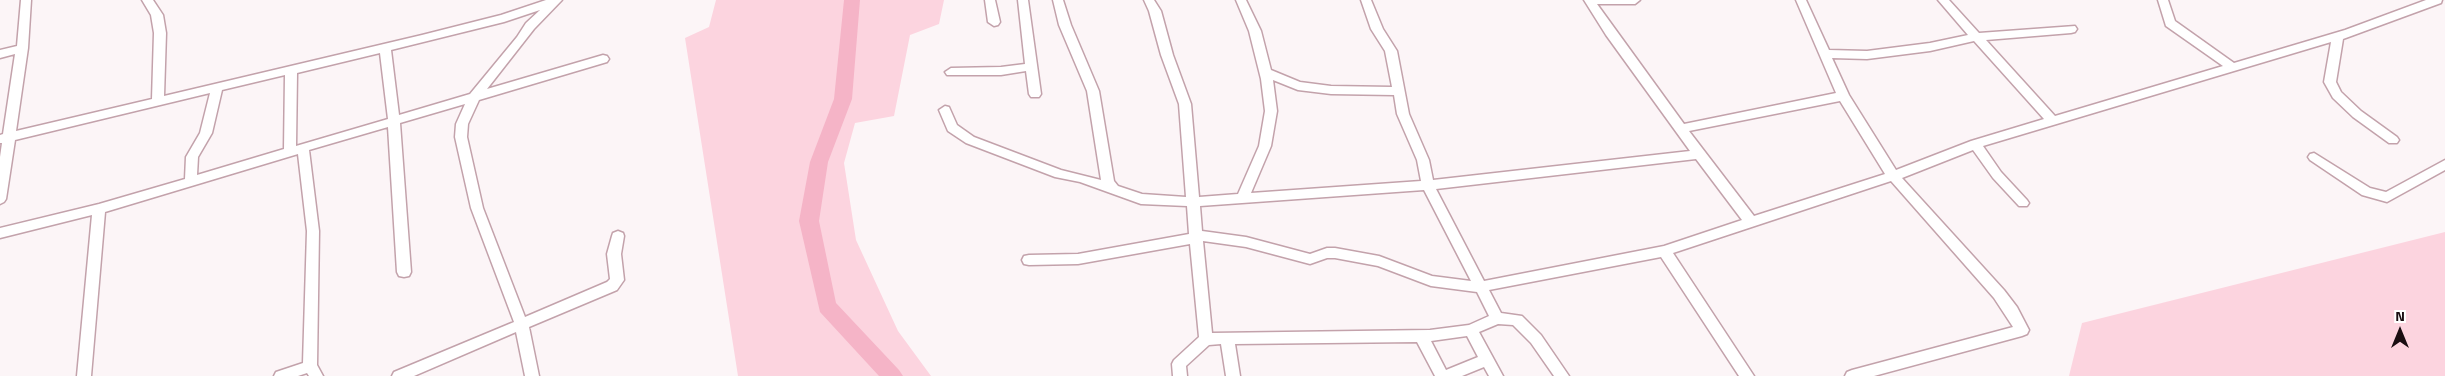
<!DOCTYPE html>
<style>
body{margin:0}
#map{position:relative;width:2445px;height:376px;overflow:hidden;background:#fcf5f7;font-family:"Titillium Web",sans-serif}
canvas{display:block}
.north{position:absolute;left:2375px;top:306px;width:50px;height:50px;-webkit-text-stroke:4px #fff;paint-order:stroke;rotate:0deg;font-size:14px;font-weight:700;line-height:20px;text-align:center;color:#1a0e12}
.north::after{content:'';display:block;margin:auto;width:18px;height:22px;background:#1a0e12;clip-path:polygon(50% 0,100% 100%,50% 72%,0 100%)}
</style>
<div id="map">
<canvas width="2445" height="376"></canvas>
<div class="north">N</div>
</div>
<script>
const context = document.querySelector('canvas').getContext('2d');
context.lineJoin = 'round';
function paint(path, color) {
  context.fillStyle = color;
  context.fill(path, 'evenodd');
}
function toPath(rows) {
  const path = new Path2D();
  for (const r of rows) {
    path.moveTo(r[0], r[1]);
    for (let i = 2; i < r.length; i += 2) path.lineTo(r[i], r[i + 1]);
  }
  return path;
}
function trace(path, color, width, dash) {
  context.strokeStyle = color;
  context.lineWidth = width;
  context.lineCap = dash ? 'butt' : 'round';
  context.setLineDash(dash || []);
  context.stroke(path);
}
paint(toPath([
 [716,0,944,0,939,24,910,35,894,116,855,123,844,163,856,240,898,331,931,376,738,376,685,38,709,27],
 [2445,232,2445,376,2069,376,2082,323]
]), '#fcd4df');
paint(toPath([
 [844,0,860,0,852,99,828,162,819,221,836,303,899,370,903,376,879,376,820,312,799,221,810,162,834,99,844,0]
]), '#f5b4c7');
const street = toPath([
 [21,0,31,0,28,48,16,131,152,99,154,33,151,15,142,0,153,0,163,15,166,33,164,96,422,35,501,15,546,0,562,0,534,29,487,89,603,55,607,56,609,59,607,62,479,100,468,124,467,137,483,208,525,317,607,282,610,279,607,254,612,236,613,233,618,231,623,233,624,236,621,254,624,280,617,290,529,327,539,376,525,376,516,332,414,376,392,376,394,372,514,322,471,208,455,137,456,124,465,104,400,123,411,272,409,276,404,277,399,276,397,272,388,127,309,150,319,231,317,365,323,376,309,376,307,373,298,376,274,376,276,372,303,363,307,231,298,154,105,212,91,376,77,376,92,215,0,238,0,228,99,204,185,179,186,157,200,133,210,93,15,140,6,199,4,202,0,204,0,157,2,143,0,143,0,135,3,134,15,54,0,58,0,50,17,46,21,0],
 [540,10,526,23,517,37,470,94,399,115,391,50,504,22,540,10],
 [380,53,388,119,296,146,297,73,380,53],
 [285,75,284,149,197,175,198,157,212,133,222,90,285,75],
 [985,0,995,0,1000,22,998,25,994,26,988,22,985,0],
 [1018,0,1028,0,1041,94,1039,97,1031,97,1029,94,1026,71,1001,75,947,75,945,72,951,68,1001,67,1025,64,1018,0],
 [1053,0,1063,0,1071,25,1099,91,1114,181,1118,186,1142,194,1186,197,1179,104,1161,55,1149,11,1144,0,1154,0,1161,11,1173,55,1191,104,1199,197,1238,194,1259,146,1265,111,1261,79,1249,31,1236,0,1246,0,1261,31,1271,70,1300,82,1331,86,1392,87,1385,51,1371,29,1361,0,1371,0,1383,29,1397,51,1409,114,1429,160,1433,180,1690,151,1606,35,1584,0,1640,0,1635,4,1597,4,1684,124,1836,93,1796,0,1806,0,1829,50,1867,51,1930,43,1968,35,1938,0,1949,0,1979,33,2075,26,2077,29,2075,32,2071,33,1986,40,2055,116,2223,66,2166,26,2158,0,2168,0,2175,21,2234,63,2345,30,2426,0,2442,0,2441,3,2343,39,2336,82,2341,92,2361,111,2397,137,2399,140,2397,143,2389,143,2353,117,2333,98,2324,82,2331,42,1983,146,2001,172,2027,200,2029,203,2027,206,2019,206,1993,178,1973,150,1902,178,2004,290,2017,307,2029,330,2027,334,2022,336,1874,376,1845,376,1847,372,1852,370,2013,327,1994,298,1891,181,1673,253,1754,376,1739,376,1661,257,1489,290,1501,313,1522,316,1541,335,1569,376,1554,376,1531,343,1513,325,1498,324,1479,332,1503,376,1489,376,1484,367,1462,376,1435,376,1417,342,1235,344,1240,376,1226,376,1221,344,1209,345,1186,366,1187,376,1173,376,1172,364,1174,360,1199,337,1190,244,1078,264,1029,265,1024,264,1022,260,1024,256,1029,255,1078,254,1189,234,1187,206,1141,204,1080,182,1055,177,966,143,948,131,939,110,945,106,949,107,957,125,974,137,1061,170,1101,180,1087,91,1059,25,1053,0],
 [1974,41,2044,119,1971,141,1896,170,1849,95,1832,58,1867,59,1930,51,1974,41],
 [1273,80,1298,90,1331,94,1394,95,1397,114,1417,160,1421,181,1251,193,1271,146,1277,111,1273,80],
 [1840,101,1885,174,1754,216,1689,131,1840,101],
 [1696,159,1742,220,1664,246,1484,281,1436,189,1696,159],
 [1424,190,1471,281,1432,276,1379,256,1335,248,1327,248,1310,254,1246,237,1202,231,1200,206,1424,190],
 [1203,241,1246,247,1310,264,1327,258,1335,258,1378,266,1431,286,1477,292,1489,316,1469,325,1430,330,1212,333,1203,241],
 [1467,336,1478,357,1446,370,1431,341,1467,336],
 [2314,153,2370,188,2386,192,2445,160,2445,170,2387,202,2362,195,2310,160,2308,157,2310,154,2314,153]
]);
trace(street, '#c3a2ab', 3);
paint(street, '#fff');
</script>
